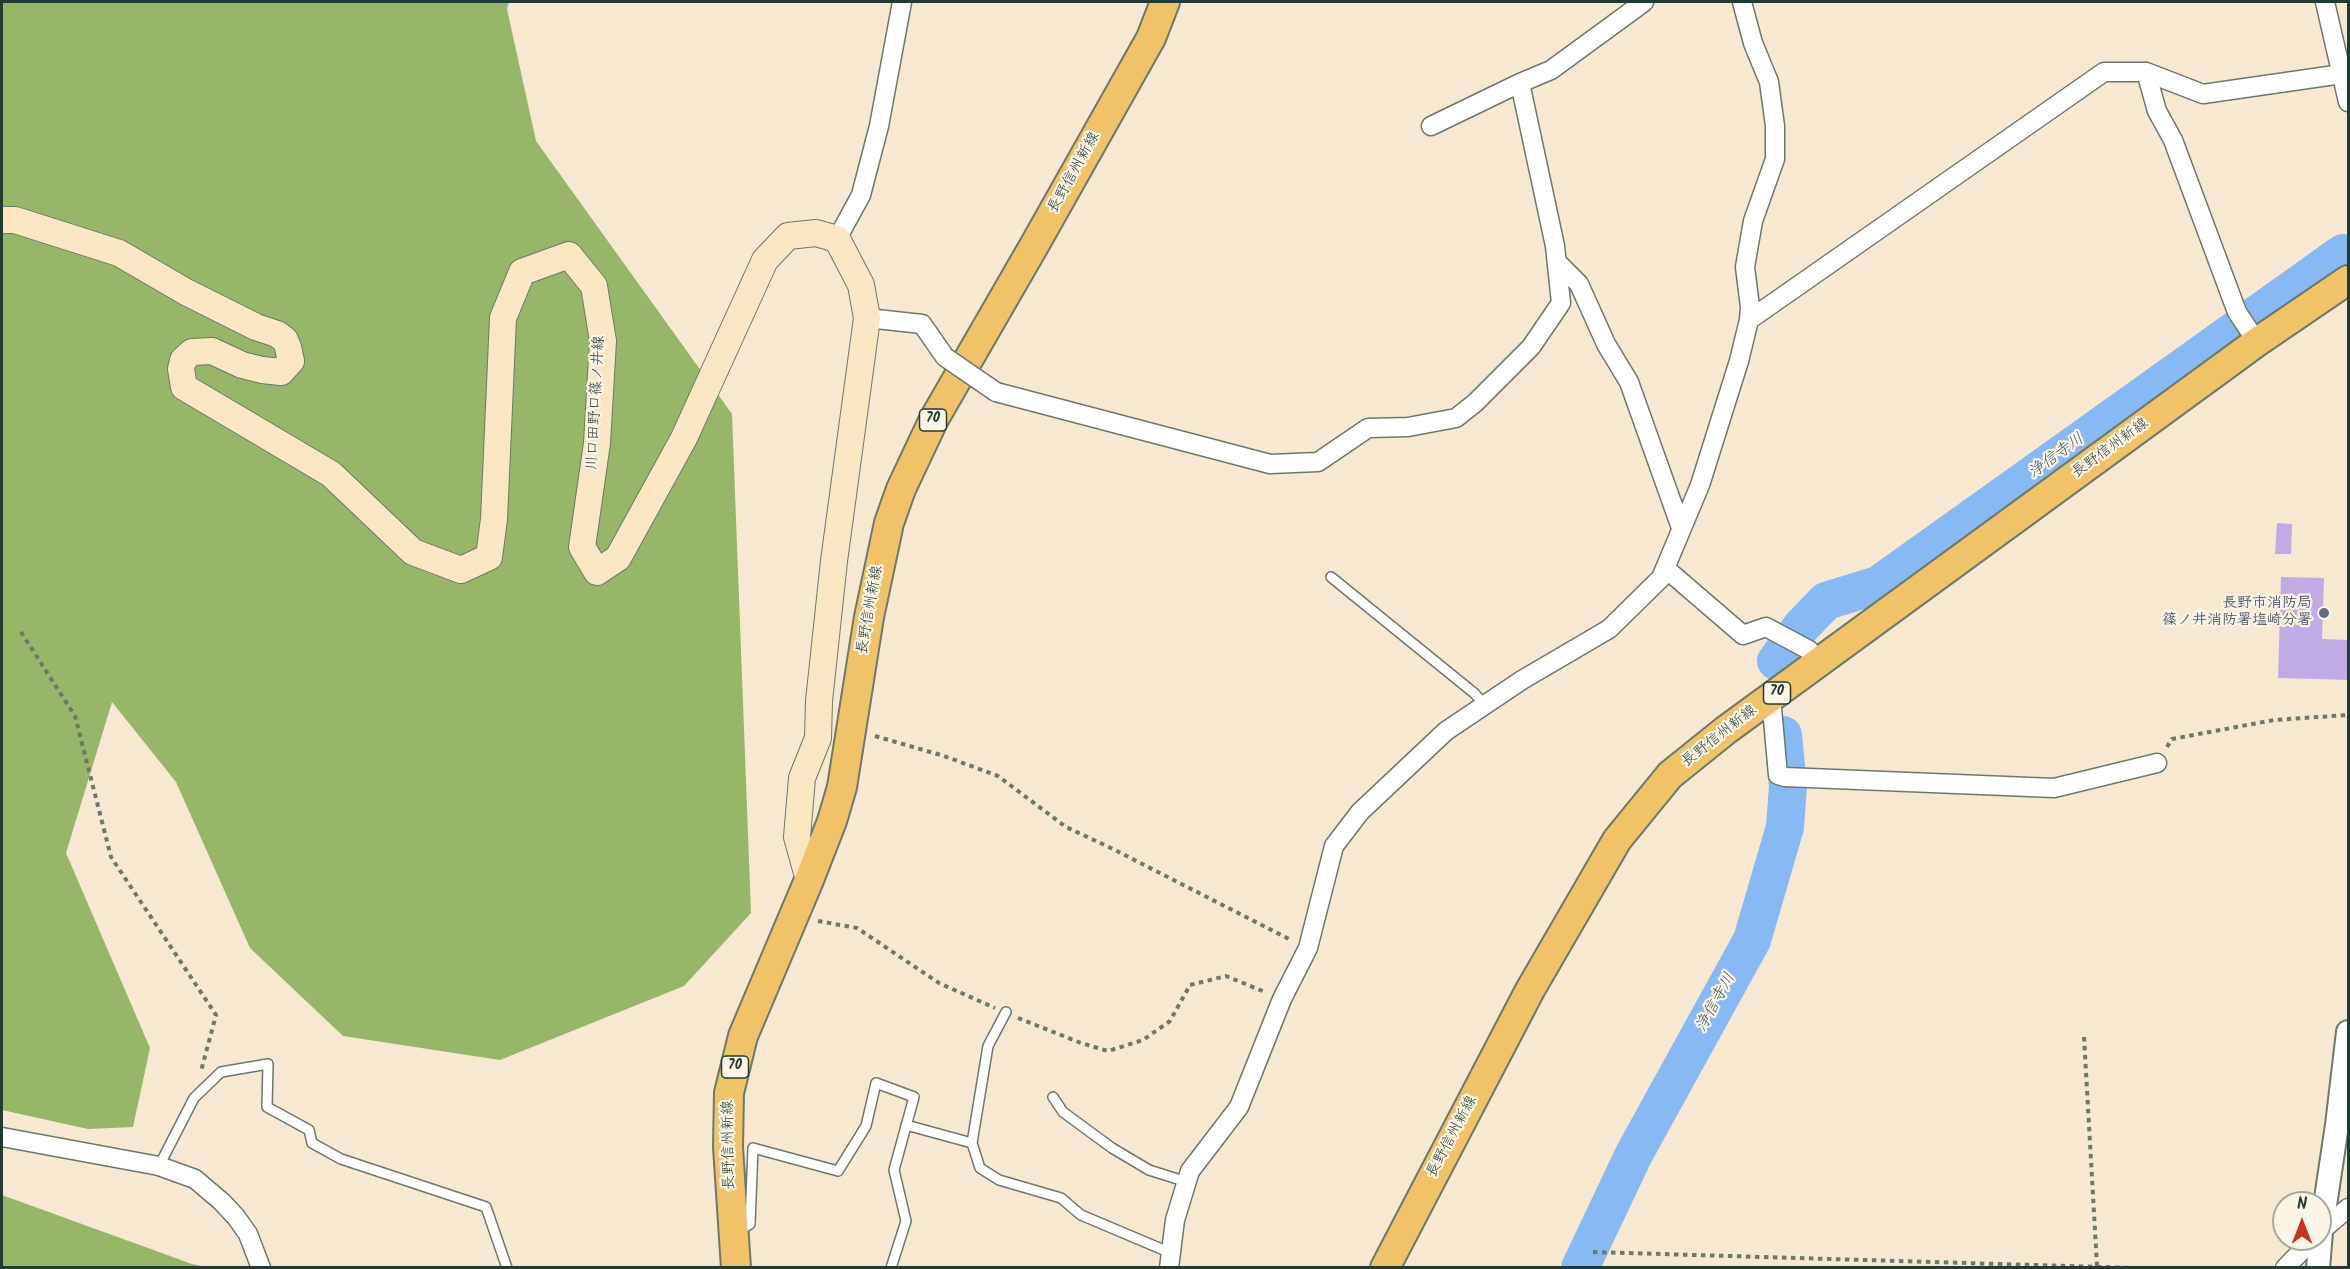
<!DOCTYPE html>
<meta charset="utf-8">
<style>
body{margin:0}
#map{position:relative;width:2350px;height:1269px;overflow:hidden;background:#f7e8d1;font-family:Kalam,sans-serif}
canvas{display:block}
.frame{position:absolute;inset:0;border:3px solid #1f3d34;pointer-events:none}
.north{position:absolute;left:2272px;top:1191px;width:60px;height:60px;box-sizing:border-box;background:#fcf5e5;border:2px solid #a4ab9e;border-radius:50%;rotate:0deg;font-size:16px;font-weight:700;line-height:24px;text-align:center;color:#1f3d34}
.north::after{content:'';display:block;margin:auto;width:21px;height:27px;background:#c8321e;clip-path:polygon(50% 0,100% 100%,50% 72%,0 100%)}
</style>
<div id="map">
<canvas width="2350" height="1269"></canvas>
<div class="frame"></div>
<div class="north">N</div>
</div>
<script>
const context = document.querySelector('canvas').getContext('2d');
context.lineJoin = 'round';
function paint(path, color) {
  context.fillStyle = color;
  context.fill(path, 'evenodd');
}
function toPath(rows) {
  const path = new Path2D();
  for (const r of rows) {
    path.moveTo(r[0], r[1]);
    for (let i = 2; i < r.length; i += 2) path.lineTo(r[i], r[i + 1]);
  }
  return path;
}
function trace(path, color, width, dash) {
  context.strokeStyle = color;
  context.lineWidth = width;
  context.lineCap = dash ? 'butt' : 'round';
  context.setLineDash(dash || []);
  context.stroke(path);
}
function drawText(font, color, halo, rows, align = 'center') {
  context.font = font + ' Kalam,"Klee One",sans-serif';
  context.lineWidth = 4.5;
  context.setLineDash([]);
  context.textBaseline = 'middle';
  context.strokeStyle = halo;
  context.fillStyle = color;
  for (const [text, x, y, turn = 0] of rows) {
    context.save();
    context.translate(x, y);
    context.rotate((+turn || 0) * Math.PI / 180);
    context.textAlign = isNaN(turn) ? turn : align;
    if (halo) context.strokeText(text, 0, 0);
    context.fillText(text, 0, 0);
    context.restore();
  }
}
paint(toPath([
 [2,2,509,2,507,9,536,141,732,414,751,913,684,986,500,1060,343,1036,250,948,176,782,112,702,66,853,150,1048,133,1127,88,1129,2,1110],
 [2,1195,192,1264,206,1267,2,1267]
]), '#97b668');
trace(toPath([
 [1776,661,1801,627,1826,601,1878,585,2343,253],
 [1580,1268,1634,1154,1752,940,1785,827,1788,786,1783,735]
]), '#87baf5', 38);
paint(toPath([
 [2277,523,2292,524,2291,554,2275,554],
 [2281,577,2324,578,2322,639,2349,640,2349,680,2278,678]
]), '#c1abe4');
const service = toPath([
 [1331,577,1474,693,1485,705],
 [1053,1097,1063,1112,1112,1148,1149,1170,1187,1182],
 [906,1125,972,1143,988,1046,1006,1012],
 [972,1143,980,1168,999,1180,1061,1198,1081,1215,1171,1253],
 [159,1166,194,1098,221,1072,268,1064,267,1107,309,1130,312,1143,341,1159,486,1207,507,1268],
 [738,1231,750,1224,753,1148,838,1171,866,1126,876,1083,914,1097,894,1170,906,1221,891,1268]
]);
const minor = toPath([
 [2325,2,2348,102],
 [2146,72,2157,111,2173,140,2237,312,2257,342],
 [1431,126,1520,83],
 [837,239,861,195,879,126,902,2],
 [1557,262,1579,284,1606,344,1629,382,1681,528],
 [867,318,922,324,945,357],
 [1749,320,2104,72,2146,72,2203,94,2342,74],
 [996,392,1270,464,1318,462,1368,428,1408,427,1456,418,1475,403,1531,347,1561,303,1555,246,1520,83,1551,70,1644,2],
 [1665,568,1743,635,1766,627,1809,650,1819,662],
 [1771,697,1778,775,1785,777,2054,788,2157,763],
 [2,1137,159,1166,195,1179,222,1202,236,1217,248,1234,261,1268],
 [2320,1232,2348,1208],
 [1169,1268,1175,1220,1190,1171,1239,1107,1282,999,1308,948,1334,846,1360,812,1446,731,1522,680,1609,629,1661,578,1700,485,1739,361,1749,320,1750,307,1745,267,1753,221,1775,159,1775,126,1769,82,1753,43,1742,2],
 [2285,1268,2313,1239]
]);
const tertiary = toPath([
 [2318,1268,2321,1232,2337,1125,2348,1032]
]);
const secondary = toPath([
 [2,220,15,220,119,253,186,292,256,327,277,334,285,340,288,347,291,361,281,372,262,370,242,365,212,351,192,352,183,360,181,369,184,387,331,474,413,552,461,570,489,557,494,519,503,318,522,272,569,255,594,286,603,341,597,443,582,547,597,572,618,558,684,438,765,260,788,236,816,233,837,239,861,285,867,318,834,561,819,701,818,738,802,778,797,837,809,880]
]);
const primary = toPath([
 [736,1268,728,1147,729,1093,743,1036,809,880,832,821,842,787,869,617,889,523,901,489,934,419,1035,244,1151,38,1165,2],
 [1385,1268,1530,990,1617,840,1670,775,1726,730,2257,342,2348,280]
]);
trace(service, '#6b796b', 12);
trace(minor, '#6b796b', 21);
trace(tertiary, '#6b796b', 26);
trace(secondary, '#6b796b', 28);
trace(primary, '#6b796b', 32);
trace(toPath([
 [21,632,75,716,111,857,216,1015,201,1071],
 [875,736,944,756,998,776,1066,827,1111,848,1291,940],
 [2167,747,2172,739,2274,720,2348,715],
 [818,921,857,928,939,983,995,1008],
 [1018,1018,1081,1043,1108,1051,1143,1040,1170,1021,1190,985,1226,976,1265,992],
 [2084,1037,2097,1266],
 [1593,1252,2136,1268]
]), '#6b796b', 4, [4.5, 4.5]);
trace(service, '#fff', 9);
trace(minor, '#fff', 18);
trace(tertiary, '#fff', 22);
trace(secondary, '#f9e7c3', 26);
trace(primary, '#f1c369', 28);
const minorBridge = toPath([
 [945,357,996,392]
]);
trace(minorBridge, '#6b796b', 21, []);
trace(minorBridge, '#fff', 18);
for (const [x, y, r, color] of [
 [2324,613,6,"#5c6f8a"]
]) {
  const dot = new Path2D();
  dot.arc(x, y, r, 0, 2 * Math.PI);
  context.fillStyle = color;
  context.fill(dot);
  trace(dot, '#fcf5e5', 2);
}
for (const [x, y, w] of [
 [933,420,27],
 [1777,693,27],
 [735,1067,27]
]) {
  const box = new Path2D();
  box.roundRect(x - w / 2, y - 11, w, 22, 4.5);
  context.fillStyle = '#fcf5e5';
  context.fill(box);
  trace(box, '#1f3d34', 1.5);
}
drawText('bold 14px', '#1f3d34', null, [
 ["70",933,420],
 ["70",1777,693],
 ["70",735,1067]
]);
drawText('15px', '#1f3d34', '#fcf5e5', [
 ["長野信州新線",1075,173,-61],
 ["川口田野口篠ノ井線",597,403,-87],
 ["長野信州新線",2111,449,-36],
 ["長野信州新線",871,610,-80],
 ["長野信州新線",1720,737,-38],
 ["長野信州新線",1453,1137,-62],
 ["長野信州新線",730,1145,-91]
]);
drawText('bold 15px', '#4e5e75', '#fcf5e5', [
 ["長野市消防局",2312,604],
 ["篠ノ井消防署塩崎分署",2312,621]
], 'right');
drawText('italic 16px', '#395c64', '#fcf5e5', [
 ["浄信寺川",2057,457,-36],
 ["浄信寺川",1717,1003,-61]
]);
</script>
